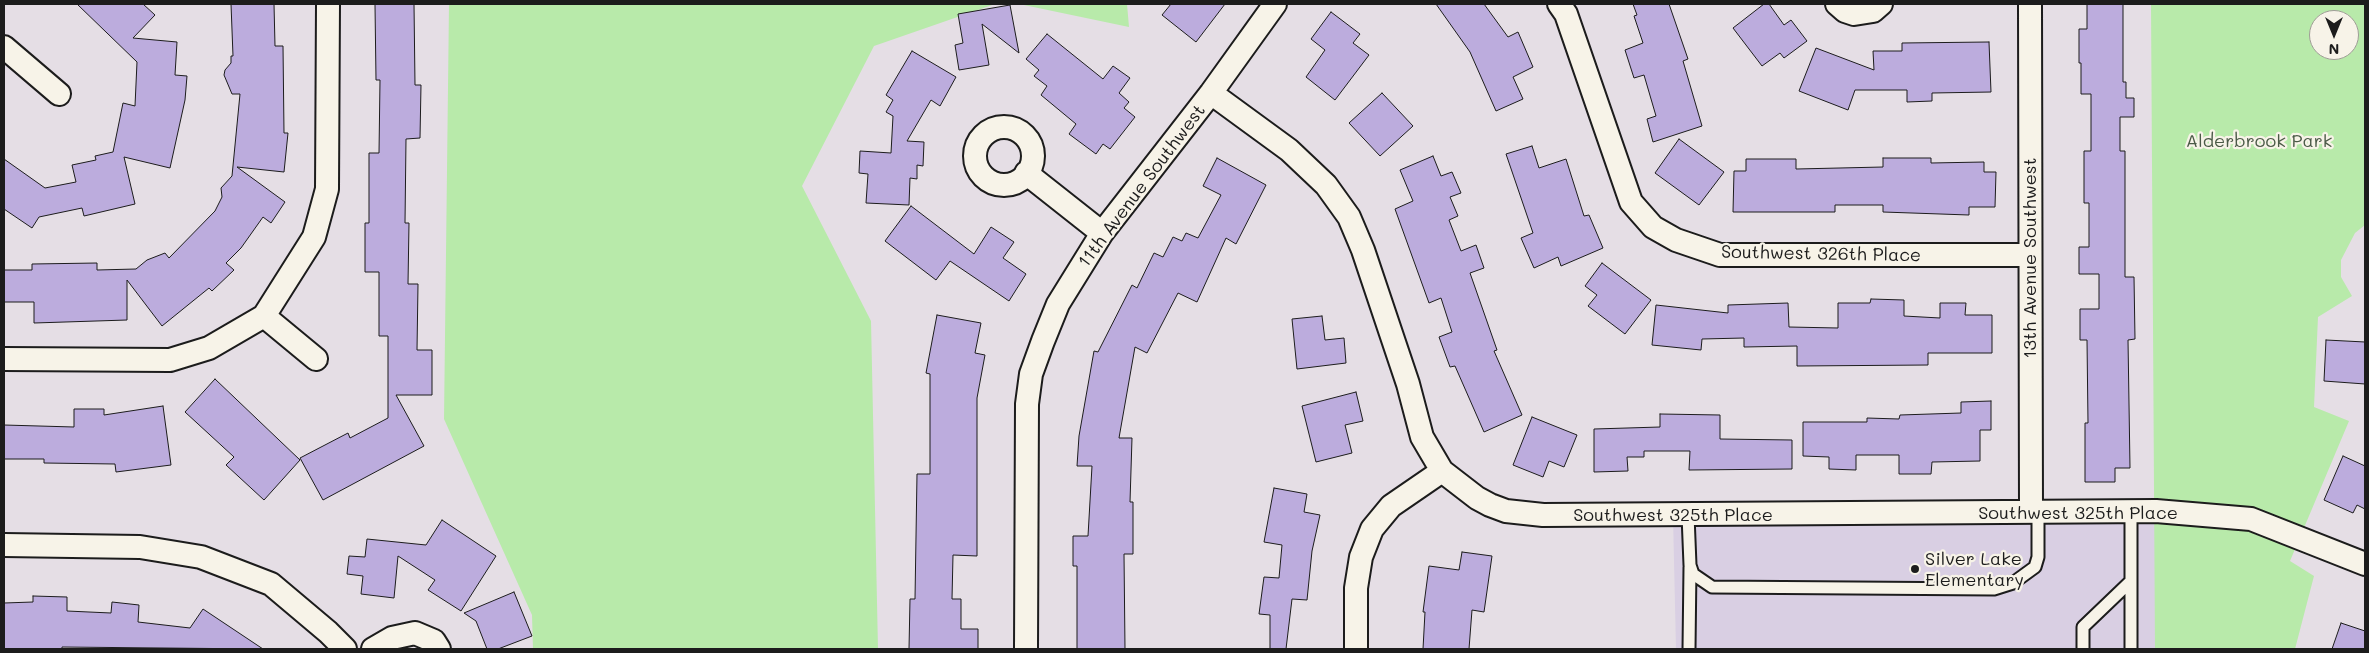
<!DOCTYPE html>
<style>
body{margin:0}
#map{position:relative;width:2369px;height:653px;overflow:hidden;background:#e5dee5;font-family:Mali,sans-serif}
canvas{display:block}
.frame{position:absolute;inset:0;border:5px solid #1c1c1c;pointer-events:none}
.north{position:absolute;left:2309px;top:10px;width:50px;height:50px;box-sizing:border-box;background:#f7f3e8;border:1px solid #9f9d96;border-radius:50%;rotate:180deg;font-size:14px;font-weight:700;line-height:20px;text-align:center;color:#1c1c1c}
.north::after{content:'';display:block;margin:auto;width:18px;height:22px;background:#1c1c1c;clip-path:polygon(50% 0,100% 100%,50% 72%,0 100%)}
</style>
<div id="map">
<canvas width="2369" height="653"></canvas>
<div class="frame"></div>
<div class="north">N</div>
</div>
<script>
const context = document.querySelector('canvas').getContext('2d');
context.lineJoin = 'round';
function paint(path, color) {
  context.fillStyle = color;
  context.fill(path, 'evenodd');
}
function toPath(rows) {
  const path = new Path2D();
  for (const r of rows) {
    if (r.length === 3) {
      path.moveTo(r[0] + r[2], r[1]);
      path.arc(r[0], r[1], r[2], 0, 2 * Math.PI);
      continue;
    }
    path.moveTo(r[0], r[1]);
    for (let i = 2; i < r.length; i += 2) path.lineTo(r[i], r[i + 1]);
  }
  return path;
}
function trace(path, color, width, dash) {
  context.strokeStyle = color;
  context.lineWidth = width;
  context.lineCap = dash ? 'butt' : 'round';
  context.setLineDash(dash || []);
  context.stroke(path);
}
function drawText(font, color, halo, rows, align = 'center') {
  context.font = font + ' Mali,sans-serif';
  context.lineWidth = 4.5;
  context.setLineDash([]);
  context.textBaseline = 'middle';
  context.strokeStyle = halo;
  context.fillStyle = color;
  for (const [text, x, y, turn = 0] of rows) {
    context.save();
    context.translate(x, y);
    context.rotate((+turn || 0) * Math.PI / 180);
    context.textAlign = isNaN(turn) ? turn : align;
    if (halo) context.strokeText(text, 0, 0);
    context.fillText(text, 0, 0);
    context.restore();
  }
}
paint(toPath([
 [2156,511,2155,649,1676,649,1673,516]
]), '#d9cfe3');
paint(toPath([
 [449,4,995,4,874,46,802,186,871,321,878,649,533,649,532,615,444,419],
 [1019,4,1127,4,1129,27],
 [2151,4,2365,4,2365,225,2355,233,2341,260,2341,277,2352,296,2318,317,2314,407,2349,421,2290,561,2314,576,2295,649,2155,649],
 [2319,20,2349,20,2349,50,2319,50]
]), '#b8eaaa');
const building = toPath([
 [77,4,143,4,155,15,133,38,177,42,175,75,187,76,185,100,170,168,124,157,135,204,84,216,82,208,39,217,32,228,4,209,4,159,45,188,76,182,72,165,96,160,95,156,113,152,123,103,135,106,137,62,77,4],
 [231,4,274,4,275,46,283,46,284,133,288,133,284,172,237,167,285,202,271,223,263,217,241,248,226,263,234,270,212,291,209,288,162,326,127,280,127,320,34,323,34,302,4,302,4,270,32,270,32,264,97,263,97,270,136,269,147,260,165,253,169,258,215,211,222,197,221,188,232,176,240,94,232,94,224,75,225,70,231,63,231,56,233,56,231,4],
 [375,4,414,4,415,85,421,85,420,138,406,139,405,223,409,223,408,284,418,284,417,350,432,350,432,395,396,395,424,446,323,500,300,458,348,433,350,438,388,418,388,336,379,336,379,272,365,272,365,223,369,223,369,153,379,153,380,80,376,80,375,4],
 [1171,4,1225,4,1196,42,1162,15,1171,4],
 [1436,4,1484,4,1508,37,1518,32,1533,67,1513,77,1523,99,1496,111,1470,52,1436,4],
 [1633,4,1669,4,1688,59,1683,61,1702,126,1653,142,1647,119,1656,116,1644,75,1634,78,1625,50,1643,43,1634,16,1637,15,1633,4],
 [1764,4,1769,4,1784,25,1791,20,1807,41,1784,58,1780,53,1762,66,1733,28,1764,4],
 [2087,4,2123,4,2123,82,2126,82,2126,98,2134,98,2134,117,2120,117,2120,151,2125,151,2125,277,2134,277,2135,339,2128,340,2130,468,2115,468,2115,482,2085,482,2085,423,2088,423,2087,340,2080,340,2080,309,2099,309,2099,274,2079,274,2079,247,2089,247,2089,203,2084,203,2084,151,2091,151,2091,94,2081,94,2081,63,2079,63,2079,29,2087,29,2087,4],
 [1010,5,1019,53,982,24,989,65,959,70,955,45,963,43,958,14,1010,5],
 [1331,12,1360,34,1353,43,1369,55,1335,100,1306,77,1325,50,1311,39,1331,12],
 [1047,34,1103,79,1113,66,1130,78,1119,93,1129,102,1124,108,1135,117,1110,149,1103,144,1096,154,1069,134,1076,124,1041,95,1047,86,1034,76,1039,70,1026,59,1047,34],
 [1989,42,1991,92,1932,93,1932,101,1907,102,1907,90,1855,90,1848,110,1799,91,1816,48,1874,70,1873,51,1902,51,1902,43,1989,42],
 [912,51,956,77,940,106,931,100,907,141,924,142,923,166,917,165,917,179,910,178,909,205,866,203,868,174,859,173,860,151,891,153,893,116,886,112,893,100,886,95,912,51],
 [1382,93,1413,126,1380,156,1349,123,1382,93],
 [1679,139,1724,172,1699,205,1655,173,1679,139],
 [1532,146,1539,168,1566,159,1584,216,1589,215,1603,248,1561,266,1558,257,1534,268,1521,238,1533,233,1506,154,1532,146],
 [1433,156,1441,176,1452,172,1461,193,1450,197,1458,216,1449,220,1461,251,1476,245,1484,268,1470,273,1497,350,1494,351,1522,415,1484,432,1455,366,1450,367,1439,337,1452,332,1441,298,1429,303,1395,209,1413,201,1400,170,1433,156],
 [1217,158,1266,185,1236,244,1226,238,1197,302,1178,293,1147,353,1135,347,1119,438,1132,438,1130,502,1133,502,1133,554,1124,554,1125,649,1077,649,1077,566,1073,566,1073,536,1088,536,1092,466,1077,466,1079,436,1094,351,1098,352,1132,285,1137,288,1154,253,1163,257,1173,237,1182,241,1186,233,1198,238,1221,195,1203,186,1217,158],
 [1883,158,1931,158,1931,163,1984,162,1984,172,1996,172,1995,207,1969,207,1969,215,1883,212,1883,205,1835,205,1835,212,1733,212,1734,171,1746,171,1746,159,1796,159,1796,169,1883,167,1883,158],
 [911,206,974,254,991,227,1014,242,1003,258,1026,274,1009,301,950,261,936,280,885,241,911,206],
 [1602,263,1651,300,1625,334,1588,306,1597,295,1585,286,1602,263],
 [1871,299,1904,300,1904,316,1940,318,1940,303,1966,303,1965,315,1992,315,1992,353,1928,353,1928,365,1797,366,1797,346,1744,347,1744,338,1702,339,1701,350,1652,345,1656,305,1728,313,1728,305,1788,303,1789,327,1838,328,1838,303,1870,303,1871,299],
 [937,315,981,323,975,353,985,355,977,398,977,556,953,555,952,599,961,599,961,629,978,629,978,649,909,649,910,599,915,599,917,474,930,474,930,374,926,373,937,315],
 [1322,316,1325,340,1344,338,1346,363,1297,369,1292,319,1322,316],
 [2326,340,2365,342,2365,384,2324,381,2326,340],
 [215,379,300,460,264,500,226,465,234,457,185,412,215,379],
 [1356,392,1363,421,1345,425,1352,453,1316,462,1302,406,1356,392],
 [1991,401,1991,430,1980,430,1980,461,1932,462,1931,474,1899,474,1899,455,1856,455,1856,470,1829,469,1829,457,1803,456,1803,422,1867,422,1867,418,1899,419,1900,415,1961,413,1961,402,1991,401],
 [163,406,171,465,116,472,115,464,44,463,44,459,4,459,4,425,74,427,74,409,104,409,104,415,163,406],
 [1660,414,1720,415,1720,439,1792,440,1792,469,1689,470,1690,451,1644,451,1644,457,1627,457,1628,471,1594,472,1594,429,1660,427,1660,414],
 [1532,417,1577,435,1564,467,1549,461,1543,477,1513,465,1532,417],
 [2343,456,2365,466,2365,509,2357,505,2353,513,2324,500,2343,456],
 [1274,488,1307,494,1304,512,1320,515,1312,551,1307,600,1292,599,1286,649,1270,649,1270,615,1259,614,1264,577,1279,578,1282,545,1264,542,1274,488],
 [442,520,496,556,461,611,428,590,435,580,398,556,394,598,361,594,363,576,347,574,349,556,365,557,367,539,426,545,442,520],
 [1462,552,1492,556,1484,612,1472,610,1469,649,1423,649,1425,612,1423,612,1429,566,1459,570,1462,552],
 [514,592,532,636,498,649,487,649,476,621,464,613,514,592],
 [33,596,67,597,67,611,111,613,112,602,139,605,138,622,190,628,203,609,263,649,62,647,62,649,4,649,4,603,33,602,33,596],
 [2341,623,2365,631,2365,649,2332,649,2341,623]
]);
paint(building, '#bcacdd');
trace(building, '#1c1c1c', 1);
const lane = toPath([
 [1688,515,1690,565,1693,574,1712,587,1994,589,2013,583,2035,567,2038,557,2038,512],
 [1689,649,1690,567],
 [2083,649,2083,627,2131,581,2131,511],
 [2131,649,2131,581]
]);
const street = toPath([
 [1559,4,1566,14,1631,202,1653,227,1676,240,1720,255,2029,255],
 [1837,4,1845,11,1854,14,1873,11,1881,4],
 [2030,4,2031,512],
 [4,47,59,94],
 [1211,93,1289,150,1326,185,1349,217,1363,250,1408,384,1422,437,1442,471,1477,498,1490,505,1506,511,1543,515,2156,511,2251,519,2365,564],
 [1004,156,29],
 [1026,173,1102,233],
 [264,316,316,359],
 [4,359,170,360,209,348,264,316,314,237,327,189,328,4],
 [4,545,140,547,201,557,271,584,328,632,345,649],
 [373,649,392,638,415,633,434,641,439,649],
 [1026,649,1027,404,1031,374,1043,341,1058,304,1102,233,1211,93,1275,4],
 [1356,649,1356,588,1361,557,1372,529,1391,506,1442,471]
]);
trace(lane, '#1c1c1c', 15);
trace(street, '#1c1c1c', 26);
trace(lane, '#f7f3e8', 11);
trace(street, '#f7f3e8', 22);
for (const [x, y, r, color] of [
 [1915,569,5,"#1c1c1c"]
]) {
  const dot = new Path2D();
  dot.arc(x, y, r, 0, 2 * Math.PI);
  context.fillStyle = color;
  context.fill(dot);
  trace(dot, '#f7f3e8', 2);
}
drawText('18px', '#4b5a47', '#f7f3e8', [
 ["Alderbrook Park",2259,141]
]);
drawText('18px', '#1c1c1c', '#f7f3e8', [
 ["11th Avenue Southwest",1142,186,-53],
 ["Southwest 326th Place",1821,254,1],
 ["13th Avenue Southwest",2030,258,-90],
 ["Southwest 325th Place",2078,513],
 ["Southwest 325th Place",1673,515]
]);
drawText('18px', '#1c1c1c', '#f7f3e8', [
 ["Silver Lake",1925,559],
 ["Elementary",1925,580]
], 'left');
</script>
